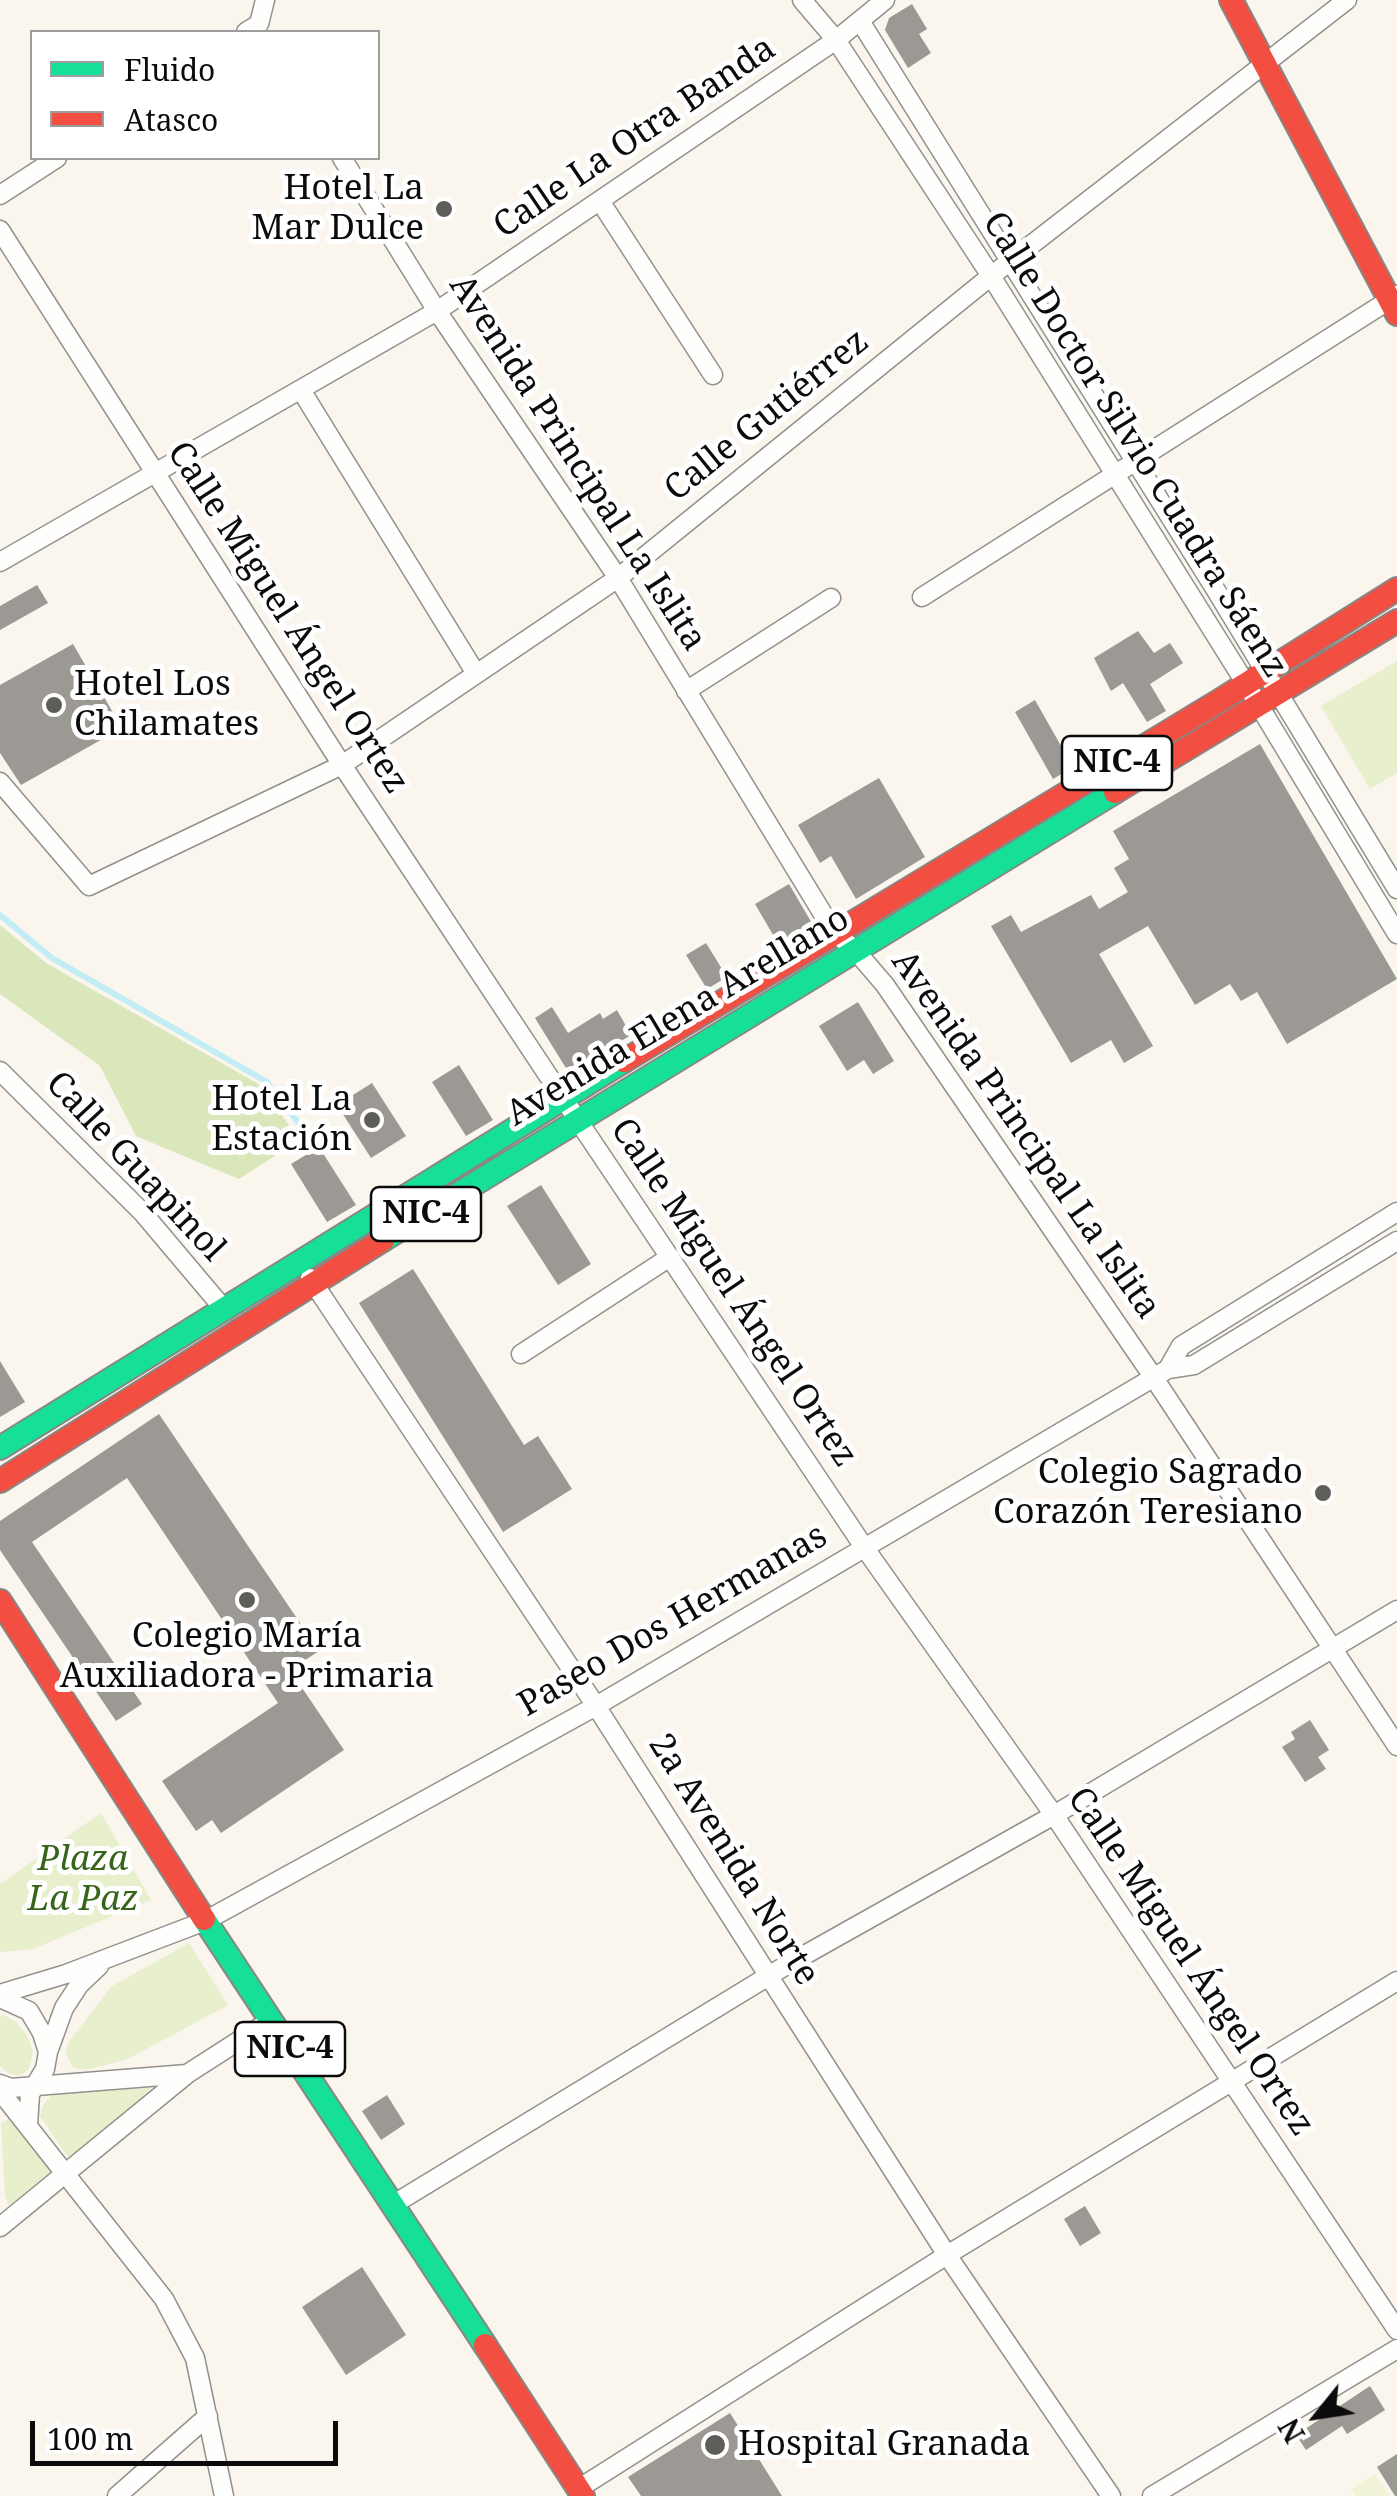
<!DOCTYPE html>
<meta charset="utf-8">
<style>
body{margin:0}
#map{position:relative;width:1397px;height:2496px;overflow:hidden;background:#faf5ed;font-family:"Noto Serif",serif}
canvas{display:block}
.legend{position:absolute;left:30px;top:30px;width:350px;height:130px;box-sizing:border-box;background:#fff;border:2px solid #9d9d9d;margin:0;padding:12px 18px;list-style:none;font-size:30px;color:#0b0b0b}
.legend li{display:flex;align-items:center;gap:20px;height:50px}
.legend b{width:50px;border:2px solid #9d9d9d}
.north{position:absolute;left:1267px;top:2366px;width:100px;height:100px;-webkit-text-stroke:8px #fff;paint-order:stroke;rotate:240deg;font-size:28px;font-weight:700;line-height:40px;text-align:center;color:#0b0b0b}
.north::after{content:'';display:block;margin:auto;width:35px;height:45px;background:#0b0b0b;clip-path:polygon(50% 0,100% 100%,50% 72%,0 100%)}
.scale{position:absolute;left:30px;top:2421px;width:308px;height:45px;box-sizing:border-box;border:5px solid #0b0b0b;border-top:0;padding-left:12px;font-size:30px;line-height:35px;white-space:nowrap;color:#0b0b0b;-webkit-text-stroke:8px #fff;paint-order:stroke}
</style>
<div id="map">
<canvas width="1397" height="2496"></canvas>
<ul class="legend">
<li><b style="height:12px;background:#16e098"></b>Fluido</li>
<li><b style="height:12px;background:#f24e42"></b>Atasco</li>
</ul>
<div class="north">N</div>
<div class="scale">100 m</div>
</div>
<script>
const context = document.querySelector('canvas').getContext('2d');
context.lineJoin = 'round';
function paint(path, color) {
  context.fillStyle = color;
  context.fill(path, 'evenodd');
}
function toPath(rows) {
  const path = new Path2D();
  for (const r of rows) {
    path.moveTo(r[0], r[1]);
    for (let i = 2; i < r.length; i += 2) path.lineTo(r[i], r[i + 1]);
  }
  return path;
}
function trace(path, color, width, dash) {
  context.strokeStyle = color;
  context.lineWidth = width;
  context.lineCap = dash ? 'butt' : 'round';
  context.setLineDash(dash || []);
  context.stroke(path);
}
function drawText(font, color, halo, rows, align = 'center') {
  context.font = font + ' "Noto Serif",serif';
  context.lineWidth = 10;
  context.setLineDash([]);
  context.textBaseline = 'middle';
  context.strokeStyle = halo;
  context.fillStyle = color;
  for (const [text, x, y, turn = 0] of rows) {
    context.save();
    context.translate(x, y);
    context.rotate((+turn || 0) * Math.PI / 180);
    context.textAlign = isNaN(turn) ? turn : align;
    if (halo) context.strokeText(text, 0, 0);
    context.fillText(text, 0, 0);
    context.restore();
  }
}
paint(toPath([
 [1397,661,1397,773,1370,789,1321,706],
 [101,1813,151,1900,33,1949,0,1952,0,1884],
 [189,1943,228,2005,128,2059,86,2070,73,2068,65,2051,70,2040,112,1986],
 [4,2015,17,2023,28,2037,33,2051,29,2069,21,2075,9,2074,0,2066,0,2016],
 [151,2088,85,2152,68,2157,40,2116,44,2104,53,2093],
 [8,2119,16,2120,54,2169,53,2179,12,2214,5,2196,1,2123]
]), '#e8efcc');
paint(toPath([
 [0,925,46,963,262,1086,299,1140,239,1179,136,1136,100,1066,0,994]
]), '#dae7ba');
paint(toPath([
 [1375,2474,1389,2496,1356,2496,1351,2489]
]), '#f1f3d6');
trace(toPath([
 [0,915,52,958,267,1082,300,1125]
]), '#c2edf5', 6);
paint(toPath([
 [912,4,927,29,919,34,931,53,908,68,885,30,889,18],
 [37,585,48,603,0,630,0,606],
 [1138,631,1154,653,1170,643,1183,663,1150,684,1166,711,1147,722,1123,683,1111,691,1094,658],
 [73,644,122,728,21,785,0,753,0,685],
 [1035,700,1073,767,1053,779,1015,712],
 [1260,744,1397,979,1287,1044,1257,992,1241,1001,1230,984,1195,1005,1148,926,1099,954,1153,1046,1124,1063,1111,1040,1071,1063,991,926,1011,915,1021,932,1091,895,1099,909,1128,892,1114,868,1129,859,1113,831],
 [879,778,925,857,856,899,831,856,820,863,798,825],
 [789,884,813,925,779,945,755,904],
 [706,943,727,977,707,989,686,955],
 [858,1002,894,1061,873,1074,864,1060,847,1071,819,1026],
 [552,1007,568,1033,600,1013,603,1019,617,1010,631,1035,569,1073,535,1018],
 [459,1065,493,1120,466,1136,432,1082],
 [372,1083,406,1136,371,1158,337,1105],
 [319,1147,356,1205,327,1222,291,1164],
 [541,1185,591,1264,558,1285,507,1206],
 [413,1269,524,1445,538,1436,572,1489,503,1532,359,1303],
 [0,1361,25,1402,0,1417],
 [159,1414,319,1651,290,1670,344,1750,221,1833,212,1820,196,1831,162,1781,278,1703,127,1478,32,1542,142,1704,116,1721,0,1550,0,1521],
 [1310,1720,1329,1750,1318,1757,1326,1769,1305,1782,1282,1747,1295,1739,1291,1732],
 [387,2095,405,2124,381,2140,362,2111],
 [1085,2206,1101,2233,1080,2246,1064,2219],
 [362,2267,406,2335,346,2375,302,2307],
 [1370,2386,1385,2410,1347,2434,1342,2426,1306,2450,1296,2435],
 [730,2413,782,2496,641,2496,628,2477],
 [1397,2454,1397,2496,1395,2496,1377,2467]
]), '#9c9894');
const street = toPath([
 [802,0,836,40,991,276,1246,684,1397,934],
 [860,21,1217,592,1397,889],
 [246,32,259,24,265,0],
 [342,158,437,311,618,578,834,932,855,950,885,985,1154,1378,1397,1746],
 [0,195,57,158],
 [600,201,713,375],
 [0,230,342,765,577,1119,864,1547,1054,1815,1397,2330],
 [301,390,475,672],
 [0,562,437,311,836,40,885,0],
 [922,597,1397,295],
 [686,691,831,598],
 [0,782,89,886,342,765,618,578,991,276,1347,0],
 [0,1071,142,1212,223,1308],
 [310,1278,596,1706,947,2255,1111,2496],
 [521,1354,670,1257],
 [1168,1369,1181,1346,1397,1212],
 [0,1994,66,1974,205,1921,596,1706,1168,1369,1194,1365,1397,1241],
 [0,1998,29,2011,42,2033,48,2052,45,2069,30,2094,28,2125],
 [48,2052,64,2008,79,1985,99,1966],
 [0,2084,11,2088,187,2074],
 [0,2091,164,2299,195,2358,224,2496],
 [394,2204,785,1966,1054,1815,1397,1610],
 [0,2227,187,2074,271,2020],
 [578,2489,947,2255,1397,1981],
 [117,2496,208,2416],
 [1152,2496,1397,2349]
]);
const fast = toPath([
 [383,1240,1115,792],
 [0,1448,624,1061],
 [204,1919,485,2345]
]);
const jam = toPath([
 [1231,0,1397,314],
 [1115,792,1397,621],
 [624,1061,1219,701,1397,589],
 [0,1481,383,1240],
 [0,1601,204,1919],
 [485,2345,583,2496]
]);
trace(street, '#93908d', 21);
trace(fast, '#898783', 26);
trace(jam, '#898783', 26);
trace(street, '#fefefc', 18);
trace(fast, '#16e098', 22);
trace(jam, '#f24e42', 22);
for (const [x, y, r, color] of [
 [444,209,10,"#5f5d5a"],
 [54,705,10,"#5f5d5a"],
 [372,1120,10,"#5f5d5a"],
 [1323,1493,10,"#5f5d5a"],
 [247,1600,10,"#5f5d5a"],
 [715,2445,12,"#5f5d5a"]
]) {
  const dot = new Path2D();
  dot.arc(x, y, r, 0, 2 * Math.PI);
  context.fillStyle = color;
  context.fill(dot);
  trace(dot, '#fff', 4);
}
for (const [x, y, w] of [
 [1117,763,110],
 [426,1214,110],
 [290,2049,110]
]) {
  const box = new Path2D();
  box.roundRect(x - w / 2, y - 27, w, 54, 8);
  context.fillStyle = '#fff';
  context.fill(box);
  trace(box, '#0b0b0b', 2.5);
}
drawText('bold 32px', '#0b0b0b', null, [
 ["NIC-4",1117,763],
 ["NIC-4",426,1214],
 ["NIC-4",290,2049]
]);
drawText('35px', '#0b0b0b', '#fff', [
 ["Calle La Otra Banda",635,138,-34],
 ["Calle Gutiérrez",767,416,-39],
 ["Calle Doctor Silvio Cuadra Sáenz",1134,445,58],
 ["Avenida Principal La Islita",577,463,57],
 ["Calle Miguel Ángel Ortez",287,618,57],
 ["Avenida Elena Arellano",678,1017,-31],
 ["Avenida Principal La Islita",1025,1135,55],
 ["Calle Guapinol",135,1167,47],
 ["Calle Miguel Ángel Ortez",733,1293,56],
 ["Paseo Dos Hermanas",673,1621,-30],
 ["2a Avenida Norte",733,1860,58],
 ["Calle Miguel Ángel Ortez",1190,1962,56]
]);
drawText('35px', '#0b0b0b', '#fff', [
 ["Hotel La",424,189],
 ["Mar Dulce",424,229],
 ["Hotel Los",74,685,"left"],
 ["Chilamates",74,725,"left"],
 ["Hotel La",352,1100],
 ["Estación",352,1140],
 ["Colegio Sagrado",1303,1473],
 ["Corazón Teresiano",1303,1513],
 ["Colegio María",247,1637,"center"],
 ["Auxiliadora - Primaria",247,1677,"center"],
 ["Hospital Granada",738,2445,"left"]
], 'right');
drawText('italic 35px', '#366419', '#fff', [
 ["Plaza",83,1860],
 ["La Paz",83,1900]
]);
</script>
